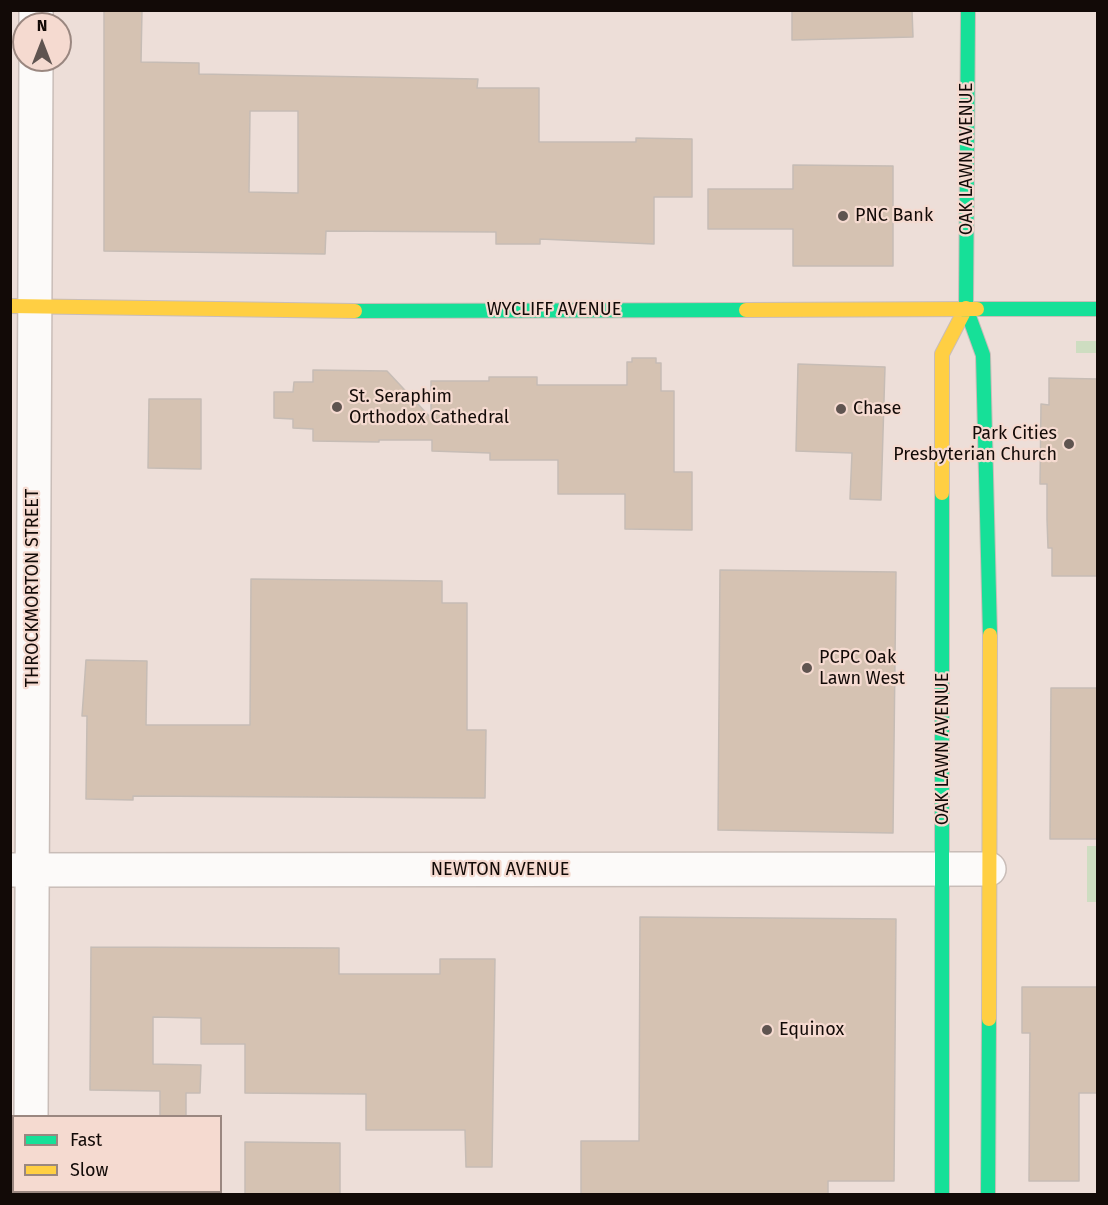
<!DOCTYPE html>
<style>
body{margin:0}
#map{position:relative;width:1108px;height:1205px;overflow:hidden;background:#edded8;font-family:"Fira Sans",sans-serif}
canvas{display:block}
.frame{position:absolute;inset:0;border:12px solid #120a07;pointer-events:none}
.legend{position:absolute;left:12px;top:1115px;width:210px;height:78px;box-sizing:border-box;background:#f5dad0;border:2px solid #9a8780;margin:0;padding:8px 10px;list-style:none;font-size:18px;color:#120a07}
.legend li{display:flex;align-items:center;gap:12px;height:30px}
.legend b{width:30px;border:2px solid #9a8780}
.north{position:absolute;left:12px;top:12px;width:60px;height:60px;box-sizing:border-box;background:#f5dad0;border:2px solid #9a8780;border-radius:50%;rotate:0deg;font-size:16px;font-weight:700;line-height:24px;text-align:center;color:#120a07}
.north::after{content:'';display:block;margin:auto;width:21px;height:27px;background:#5f5450;clip-path:polygon(50% 0,100% 100%,50% 72%,0 100%)}
</style>
<div id="map">
<canvas width="1108" height="1205"></canvas>
<div class="frame"></div>
<ul class="legend">
<li><b style="height:8px;background:#16e098"></b>Fast</li>
<li><b style="height:8px;background:#ffcf43"></b>Slow</li>
</ul>
<div class="north">N</div>
</div>
<script>
const context = document.querySelector('canvas').getContext('2d');
context.lineJoin = 'round';
function paint(path, color) {
  context.fillStyle = color;
  context.fill(path, 'evenodd');
}
function toPath(rows) {
  const path = new Path2D();
  for (const r of rows) {
    path.moveTo(r[0], r[1]);
    for (let i = 2; i < r.length; i += 2) path.lineTo(r[i], r[i + 1]);
  }
  return path;
}
function trace(path, color, width, dash) {
  context.strokeStyle = color;
  context.lineWidth = width;
  context.lineCap = dash ? 'butt' : 'round';
  context.setLineDash(dash || []);
  context.stroke(path);
}
function drawText(font, color, halo, rows, align = 'center') {
  context.font = font + ' "Fira Sans",sans-serif';
  context.lineWidth = 4.5;
  context.setLineDash([]);
  context.textBaseline = 'middle';
  context.strokeStyle = halo;
  context.fillStyle = color;
  for (const [text, x, y, turn = 0] of rows) {
    context.save();
    context.translate(x, y);
    context.rotate((+turn || 0) * Math.PI / 180);
    context.textAlign = isNaN(turn) ? turn : align;
    if (halo) context.strokeText(text, 0, 0);
    context.fillText(text, 0, 0);
    context.restore();
  }
}
paint(toPath([
 [1076,341,1097,341,1097,353,1076,353],
 [1087,846,1097,846,1097,902,1087,902]
]), '#ceddc1');
const building = toPath([
 [104,10,142,10,141,62,199,63,199,74,478,79,477,88,539,88,539,142,636,142,636,138,692,139,692,197,654,197,654,244,540,239,540,244,496,244,496,232,326,231,325,254,104,251,104,10],
 [250,111,298,111,298,193,249,192,250,111],
 [792,10,912,10,913,37,792,40,792,10],
 [793,165,893,166,893,266,793,266,793,229,708,229,708,189,793,189,793,165],
 [632,358,656,358,656,363,661,363,661,391,674,391,674,472,692,472,692,530,625,529,625,494,558,494,558,460,490,460,490,453,432,451,432,440,379,440,379,442,313,441,313,429,293,428,293,419,274,418,274,392,293,392,294,382,313,382,313,370,387,371,431,418,431,381,489,381,489,377,537,377,537,385,627,385,627,362,632,362,632,358],
 [798,364,885,367,881,500,850,499,852,453,796,451,798,364],
 [1049,378,1098,379,1098,576,1052,576,1052,548,1048,548,1047,519,1047,484,1040,484,1041,404,1049,405,1049,378],
 [149,399,201,399,201,469,148,468,149,399],
 [720,570,896,572,893,833,718,830,720,570],
 [251,579,442,581,442,603,467,603,467,730,486,730,485,798,133,796,133,800,86,799,87,716,82,716,86,660,147,661,146,725,250,725,251,579],
 [1051,688,1098,688,1098,839,1050,839,1051,688],
 [640,917,896,919,894,1181,828,1181,828,1194,581,1194,581,1141,639,1141,640,917],
 [91,947,339,948,339,974,440,974,440,959,495,959,492,1167,466,1167,465,1130,366,1130,366,1094,245,1093,245,1044,201,1044,201,1018,153,1017,153,1064,201,1065,200,1093,186,1093,186,1116,160,1116,160,1091,90,1090,91,947],
 [1022,987,1098,987,1098,1093,1079,1093,1079,1181,1029,1181,1030,1033,1022,1033,1022,987],
 [245,1142,340,1143,340,1194,245,1194,245,1142]
]);
paint(building, '#d5c2b2');
trace(building, '#c6bcb5', 1.5);
const street = toPath([
 [36,24,36,10],
 [10,870,989,869],
 [31,1116,36,60],
 [31,1194,31,1192]
]);
const fast = toPath([
 [968,10,966,308,983,355,990,635],
 [977,309,1098,309],
 [355,311,746,310],
 [942,493,942,1194],
 [988,1194,989,1019]
]);
const slow = toPath([
 [10,306,355,311],
 [746,310,977,309],
 [942,493,942,354,966,308],
 [989,1019,990,635]
]);
trace(street, '#c9bdb8', 36);
trace(fast, '#c9bdb8', 16);
trace(slow, '#c9bdb8', 16);
trace(street, '#fcfaf9', 33);
trace(fast, '#16e098', 14);
trace(slow, '#ffcf43', 14);
for (const [x, y, r, color] of [
 [843,216,6,"#5f5450"],
 [337,407,6,"#5f5450"],
 [841,409,6,"#5f5450"],
 [1069,444,6,"#5f5450"],
 [807,668,6,"#5f5450"],
 [767,1030,6,"#5f5450"]
]) {
  const dot = new Path2D();
  dot.arc(x, y, r, 0, 2 * Math.PI);
  context.fillStyle = color;
  context.fill(dot);
  trace(dot, '#f5dad0', 2);
}
drawText('18px', '#120a07', '#f5dad0', [
 ["OAK LAWN AVENUE",967,159,-90],
 ["WYCLIFF AVENUE",554,310],
 ["THROCKMORTON STREET",33,588,-90],
 ["OAK LAWN AVENUE",943,749,-90],
 ["NEWTON AVENUE",500,870]
]);
drawText('18px', '#120a07', '#f5dad0', [
 ["PNC Bank",855,216],
 ["St. Seraphim",349,397],
 ["Orthodox Cathedral",349,418],
 ["Chase",853,409],
 ["Park Cities",1057,434,"right"],
 ["Presbyterian Church",1057,455,"right"],
 ["PCPC Oak",819,658],
 ["Lawn West",819,679],
 ["Equinox",779,1030]
], 'left');
</script>
